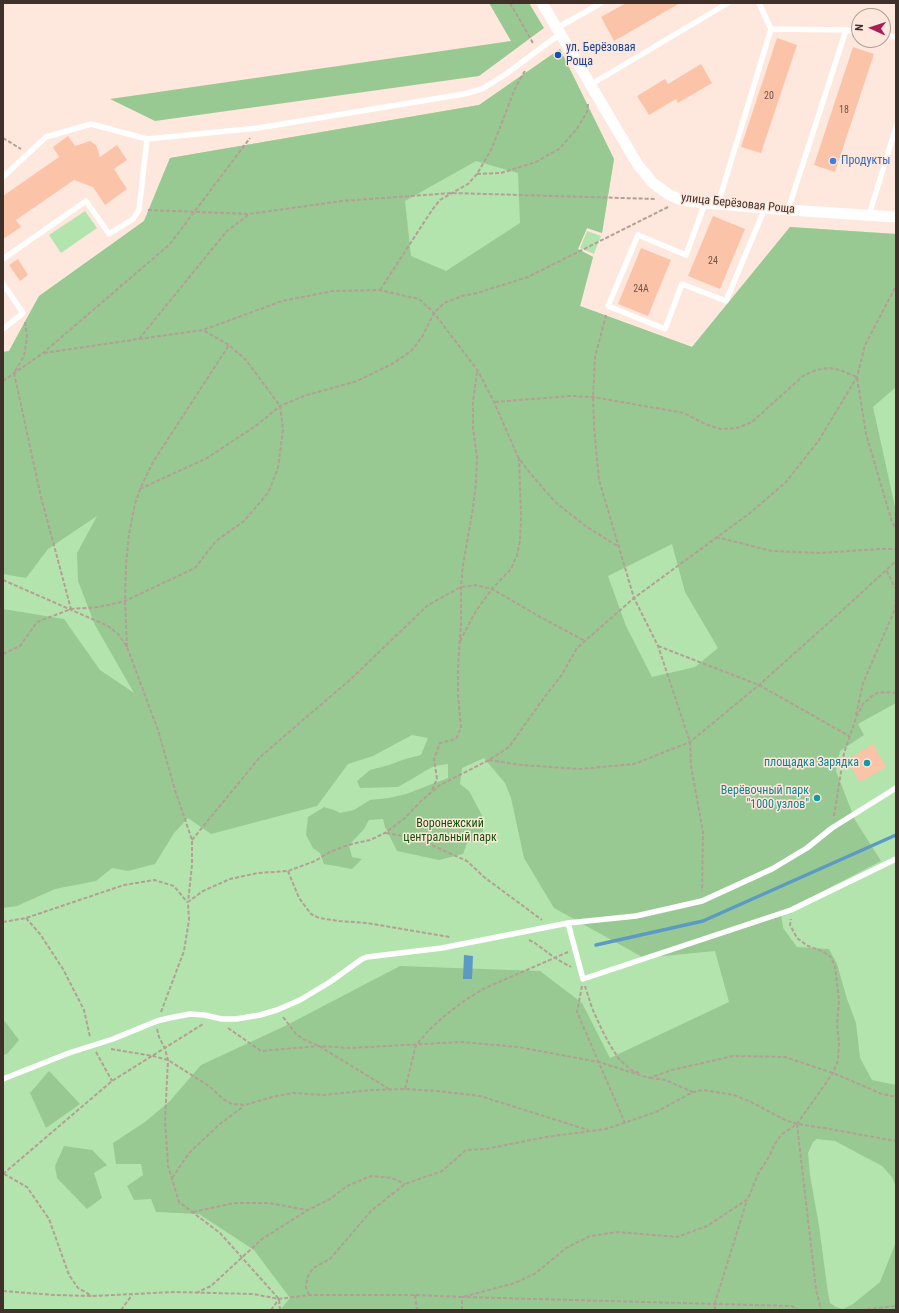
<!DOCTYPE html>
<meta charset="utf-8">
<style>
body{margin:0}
#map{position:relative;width:899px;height:1313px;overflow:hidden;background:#fee7dc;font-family:"Roboto Condensed",sans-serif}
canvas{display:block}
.frame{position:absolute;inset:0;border:4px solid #3f3029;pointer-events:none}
.north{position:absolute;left:851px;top:8px;width:40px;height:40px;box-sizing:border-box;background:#fee7dc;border:1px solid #b29e94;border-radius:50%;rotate:273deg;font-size:11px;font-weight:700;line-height:16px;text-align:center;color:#3f3029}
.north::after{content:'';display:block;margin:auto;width:14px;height:18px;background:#ab1b55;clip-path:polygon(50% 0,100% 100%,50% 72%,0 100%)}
</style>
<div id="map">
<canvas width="899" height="1313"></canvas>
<div class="frame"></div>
<div class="north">N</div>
</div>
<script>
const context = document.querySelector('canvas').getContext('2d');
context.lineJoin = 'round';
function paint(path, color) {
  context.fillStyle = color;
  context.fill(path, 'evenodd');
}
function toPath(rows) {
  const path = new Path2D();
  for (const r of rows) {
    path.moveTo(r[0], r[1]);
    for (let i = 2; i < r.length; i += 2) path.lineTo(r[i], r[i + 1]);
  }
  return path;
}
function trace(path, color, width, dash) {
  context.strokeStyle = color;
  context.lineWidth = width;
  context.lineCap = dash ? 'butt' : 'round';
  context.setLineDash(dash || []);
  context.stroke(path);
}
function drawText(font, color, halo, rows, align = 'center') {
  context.font = font + ' "Roboto Condensed",sans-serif';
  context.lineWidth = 3;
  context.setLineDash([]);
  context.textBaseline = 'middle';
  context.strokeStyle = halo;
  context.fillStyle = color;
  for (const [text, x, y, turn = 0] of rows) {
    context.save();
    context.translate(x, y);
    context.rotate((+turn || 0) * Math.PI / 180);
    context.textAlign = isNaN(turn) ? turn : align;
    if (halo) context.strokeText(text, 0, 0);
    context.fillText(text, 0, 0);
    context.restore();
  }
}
paint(toPath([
 [560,49,614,159,602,233,587,228,578,249,593,257,580,306,692,347,790,227,896,234,896,1310,3,1310,3,352,9,351,39,296,144,221,170,158,479,105],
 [85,211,97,228,61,253,49,235],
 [587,231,601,236,594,254,580,248]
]), '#b4e4ad');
paint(toPath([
 [489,3,529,3,544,28,479,76,155,121,110,99,511,41],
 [560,49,614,159,602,233,587,228,578,249,593,257,580,306,692,347,790,227,896,234,896,387,873,407,896,511,896,703,858,724,864,735,840,751,836,771,855,820,881,861,781,913,783,928,797,947,829,949,837,964,847,999,856,1023,860,1058,872,1080,896,1085,896,1187,892,1177,882,1166,835,1141,817,1139,813,1142,808,1153,810,1175,819,1226,828,1293,830,1303,836,1307,843,1309,853,1304,880,1282,896,1242,896,1310,280,1310,290,1298,254,1250,199,1214,156,1212,151,1199,134,1200,127,1186,143,1175,141,1164,116,1164,113,1143,145,1122,170,1101,201,1065,287,1025,400,966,540,971,582,1003,610,1058,729,1002,715,951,644,958,554,908,524,858,511,798,505,783,484,758,462,768,460,784,469,791,484,819,482,839,467,843,463,854,439,860,397,851,385,827,383,819,369,820,364,829,349,845,352,857,362,859,352,869,324,864,320,853,313,848,306,835,308,817,324,807,334,810,340,813,354,810,370,800,389,798,406,794,448,778,448,764,434,766,398,787,360,788,357,781,370,770,389,765,405,759,421,755,428,738,412,735,373,756,348,764,317,806,211,834,188,818,174,833,155,864,128,871,112,868,96,881,55,889,17,906,3,908,3,609,64,619,100,670,134,693,95,625,78,581,77,553,97,516,48,549,26,578,3,574,3,352,9,351,39,296,144,221,170,158,479,105],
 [476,161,518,173,520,223,446,271,411,256,405,201],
 [672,544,685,592,718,648,695,667,652,677,626,626,608,576],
 [3,1019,19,1040,7,1054,3,1055],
 [49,1071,80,1104,46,1128,30,1093],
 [64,1146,92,1150,107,1165,94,1173,102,1198,87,1209,57,1178,55,1166]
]), '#99c992');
paint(toPath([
 [464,955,473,956,472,979,463,979]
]), '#5b9ac5');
trace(toPath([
 [596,945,703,921,896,835]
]), '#5b9ac5', 3.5);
paint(toPath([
 [626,3,680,3,614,41,601,17],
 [777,38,797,45,761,153,741,147],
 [853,47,874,54,835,172,814,165],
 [701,64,712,83,678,103,676,99,649,115,637,96,665,79,668,84],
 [68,136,75,146,90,141,96,145,100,157,117,145,127,160,114,169,127,189,105,205,93,187,74,180,16,220,21,227,3,239,3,196,59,157,53,147],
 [713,216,745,229,720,289,688,276],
 [641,248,671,260,648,316,618,304],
 [18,259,28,275,20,281,9,265],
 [873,744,886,767,860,782,847,760]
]), '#fbc4a9');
trace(toPath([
 [510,3,533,43],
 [3,138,21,149],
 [477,174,501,173,536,162,559,149,576,130,587,112,588,104],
 [148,210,249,214,342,201,452,193,656,199],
 [380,290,432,210,440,200,468,184,477,174,492,148,516,86,525,71],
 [606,315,595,357,593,397,594,427,599,480,634,598,658,646,690,742,691,766,703,832,702,891],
 [25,322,27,338,24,356,14,373,41,497,71,609],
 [139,339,203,330,282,301,333,291,379,290,419,299,434,313,478,371,494,402,518,457,530,473,555,502,587,527,619,547],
 [44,353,139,339,226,232,248,215],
 [3,381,43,353,170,244,250,138],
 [495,402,570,396,593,397,684,413,705,424,720,429,737,428,752,422,803,376,816,370,829,368,840,370,857,377,866,434,892,522,896,529],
 [140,489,207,458,257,425,280,406,304,396,357,381,394,363,412,350,422,337,434,313,444,303,462,296,477,293,528,277,668,207],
 [716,537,772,551,820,553,880,549,896,549],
 [3,580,108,626,119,635,127,647,158,730,175,790,192,840,192,865,188,902],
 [460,641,476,611,492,589,511,569,517,555,520,541,521,517,519,458],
 [658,646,759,685,849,736],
 [127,647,125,601,126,565,129,534,135,504,140,489,153,462,229,345],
 [3,654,20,646,37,622,71,609,99,607,125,601,195,568,216,541,244,521,268,493,278,468,283,430,280,406,246,360,229,345,203,330],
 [856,715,863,683,895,609,896,589,886,570],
 [489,760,521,765,580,769,634,764,690,742,759,685,833,619,896,561],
 [432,790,437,779,434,759,440,743,456,739,461,728,458,694,458,669,461,623,461,587,463,565,473,508,476,482,477,457,473,428,473,401,477,372],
 [834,816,844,753,856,718,863,704,872,696,877,693,885,692,896,693],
 [386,833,416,838,467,861,484,877,542,920],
 [192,840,260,757,352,678,428,605,461,587,476,585,492,589,542,618,585,641],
 [288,871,299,898,311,914,319,918,339,921,367,923,450,937],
 [26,918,40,934,63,969,84,1010,90,1037],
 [3,922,26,918,124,885,154,880,174,886,187,902],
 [529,940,535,943,555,958,571,967],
 [582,986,577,1012,625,1123],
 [585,986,592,1008,602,1030,610,1045,619,1059,631,1070,639,1073],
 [161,1012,184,951,189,920,188,902,203,891,230,879,258,873,288,871,315,861,328,853,342,847,356,843,370,840,385,833,405,818,421,801,440,785,489,760,509,747,546,695,561,676,577,648,634,598,750,513,786,482,819,440,857,377,865,345,896,286],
 [283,1017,296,1034,305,1040,319,1046,389,1089],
 [228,1028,261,1051,319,1046,350,1048,461,1042,518,1047,599,1062,649,1078,672,1070,733,1056,785,1057,833,1073,882,1094,896,1097],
 [157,1029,159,1037,165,1049,168,1060,165,1120,168,1166,179,1202,220,1233,279,1299,280,1310],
 [111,1049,153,1056,168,1060,209,1086,223,1099,232,1104,245,1105,272,1097,293,1093,323,1095,372,1090,405,1089,438,1091,480,1096,588,1130],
 [96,1052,112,1081],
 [650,1078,665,1080,693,1092],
 [405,1089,416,1045,429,1030,443,1017,464,1001,483,989,568,952],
 [797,1124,816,1289,821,1310],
 [3,1174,112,1081,203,1024],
 [4,1174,27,1187,49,1219,69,1275,78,1288,92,1296],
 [172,1178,189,1153,221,1123,244,1106],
 [193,1212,234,1203,269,1203,307,1210],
 [3,1291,54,1295,93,1296,174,1292,253,1294,279,1299,309,1295,415,1295,462,1297,515,1283,536,1273,566,1248,590,1236,618,1232,677,1237,707,1226,748,1199,758,1174,770,1155,774,1145,782,1134,797,1124,833,1073,838,1060,839,1043,837,1024,839,1001,835,966,831,957,822,951,808,946,797,938,790,925,791,919],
 [196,1293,211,1286,262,1239,308,1210,330,1199,347,1186,371,1176,392,1178,405,1184],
 [309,1295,306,1287,307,1278,313,1268,330,1259,371,1211,405,1184,442,1171,466,1150,486,1149,546,1137,606,1129,656,1112,693,1092,704,1090,734,1095,749,1101,785,1120,797,1124,824,1128,896,1141],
 [415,1295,417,1310],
 [121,1310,132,1295],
 [271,1310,279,1299],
 [462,1310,462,1297,792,1306,798,1310],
 [715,1310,715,1303,747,1200],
 [861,1310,896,1306]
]), '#b39f96', 2, [4, 2]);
trace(toPath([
 [557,28,601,3],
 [771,29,846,30,859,32],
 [883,35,896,37],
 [590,85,728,3],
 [3,177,46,137,91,124,147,139,258,128,464,94,482,89,506,74,560,34],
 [705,203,686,255,638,235,608,306,665,329,682,284,726,301,765,208],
 [718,204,771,29,759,3],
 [788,210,846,30],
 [869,215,896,127],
 [3,259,86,201,109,234,133,219,139,210,147,139],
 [3,284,23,313,3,329],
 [568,923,636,916,702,901,772,869,807,848,832,828,896,788],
 [3,1079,69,1053,113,1039,157,1021,169,1018,190,1014,204,1015,222,1019,236,1019,260,1015,277,1010,300,1000,330,982,362,959,367,957,442,948,568,923,583,979,791,910,896,859]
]), '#fff', 5.5);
trace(toPath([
 [542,3,638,165,653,183,668,194,681,200,705,203,788,210,896,217]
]), '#fff', 11);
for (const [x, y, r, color] of [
 [558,55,4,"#1a4fb4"],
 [833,161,4,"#3f7fe0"],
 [867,763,4,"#0f9aa8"],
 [817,798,4,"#0f9aa8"]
]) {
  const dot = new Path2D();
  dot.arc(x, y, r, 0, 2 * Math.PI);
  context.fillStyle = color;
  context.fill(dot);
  trace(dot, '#fee7dc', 1.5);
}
drawText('10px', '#6e5549', null, [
 ["20",769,96],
 ["18",844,110],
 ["24",713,261],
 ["24А",641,289]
]);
drawText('12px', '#164399', '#fee7dc', [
 ["ул. Берёзовая",566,48],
 ["Роща",566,62]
], 'left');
drawText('12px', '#366cbe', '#fee7dc', [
 ["Продукты",841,161]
], 'left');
drawText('12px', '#3f3029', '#fee7dc', [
 ["улица Берёзовая Роща",738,204,6]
]);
drawText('12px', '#0d838f', '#fee7dc', [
 ["площадка Зарядка",859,763],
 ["Верёвочный парк",809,791],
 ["\"1000 узлов\"",809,805]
], 'right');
drawText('12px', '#105206', '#fee7dc', [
 ["Воронежский",450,824],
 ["центральный парк",450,838]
]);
</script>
